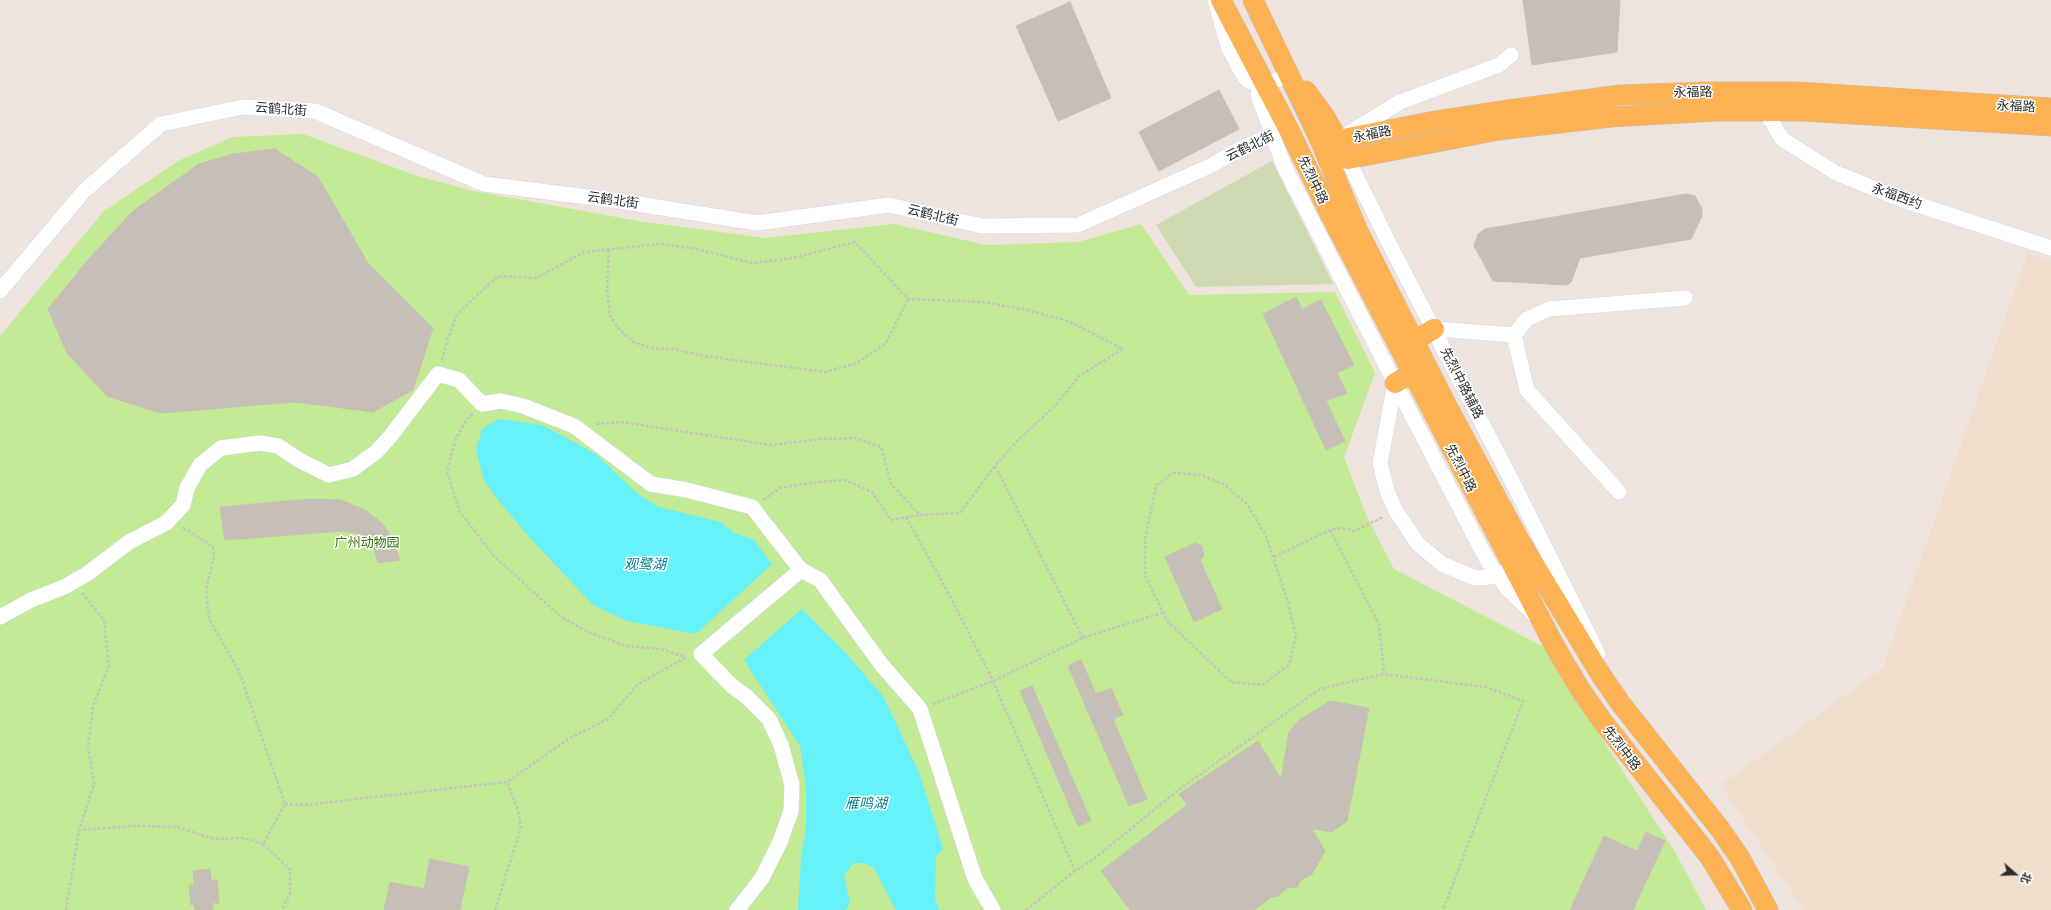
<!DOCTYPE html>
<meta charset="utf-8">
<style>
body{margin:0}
#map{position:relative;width:2051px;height:910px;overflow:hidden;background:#efe3dd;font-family:"Exo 2","Noto Sans SC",sans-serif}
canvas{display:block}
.north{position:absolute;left:1995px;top:854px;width:40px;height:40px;-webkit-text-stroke:3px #fff;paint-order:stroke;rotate:110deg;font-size:11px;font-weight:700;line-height:16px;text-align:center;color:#2c2c2c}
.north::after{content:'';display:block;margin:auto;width:14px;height:18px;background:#2c2c2c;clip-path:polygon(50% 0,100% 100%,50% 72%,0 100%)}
</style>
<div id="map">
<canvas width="2051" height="910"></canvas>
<div class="north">北</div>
</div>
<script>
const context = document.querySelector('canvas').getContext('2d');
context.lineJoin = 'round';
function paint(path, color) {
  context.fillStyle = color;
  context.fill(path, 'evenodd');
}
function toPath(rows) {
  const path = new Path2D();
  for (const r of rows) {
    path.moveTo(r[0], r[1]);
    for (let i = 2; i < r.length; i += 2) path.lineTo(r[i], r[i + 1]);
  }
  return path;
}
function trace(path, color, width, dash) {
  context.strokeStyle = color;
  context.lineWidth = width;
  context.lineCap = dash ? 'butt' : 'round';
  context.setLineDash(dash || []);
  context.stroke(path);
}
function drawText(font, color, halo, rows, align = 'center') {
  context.font = font + ' "Exo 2","Noto Sans SC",sans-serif';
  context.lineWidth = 3;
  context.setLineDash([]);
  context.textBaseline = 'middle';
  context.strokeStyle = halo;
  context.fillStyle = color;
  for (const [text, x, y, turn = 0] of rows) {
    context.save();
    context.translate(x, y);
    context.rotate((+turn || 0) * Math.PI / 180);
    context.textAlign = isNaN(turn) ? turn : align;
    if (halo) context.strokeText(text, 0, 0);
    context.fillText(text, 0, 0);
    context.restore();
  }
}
paint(toPath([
 [2028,253,2051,262,2051,910,1804,910,1721,785,1883,668]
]), '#f1ddcb');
paint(toPath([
 [303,134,417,176,474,191,638,221,765,238,894,224,986,245,1078,242,1141,224,1189,295,1335,292,1375,373,1344,457,1366,515,1394,569,1542,646,1675,852,1706,910,0,910,0,336,103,212,178,161,232,137]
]), '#c3ea95');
paint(toPath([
 [1272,161,1333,284,1196,287,1156,225]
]), '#cedab2');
paint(toPath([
 [498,419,542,425,576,443,597,455,639,495,659,507,720,522,734,533,754,540,772,564,696,634,627,621,593,605,530,538,499,501,484,481,476,450,482,429],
 [802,609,842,649,883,696,919,772,943,849,936,857,935,898,939,910,896,910,874,868,864,863,854,863,844,875,850,903,846,910,798,910,801,858,806,828,806,788,800,746,744,660]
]), '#67f1f9');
const building = toPath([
 [1523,0,1620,0,1617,52,1532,65,1523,0],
 [1070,2,1111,98,1058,121,1016,26,1070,2],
 [1219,90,1239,129,1159,171,1139,132,1219,90],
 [275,149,318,177,368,263,433,328,413,390,373,412,296,402,160,413,107,396,67,353,48,309,87,261,133,211,199,164,233,154,275,149],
 [1686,194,1695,196,1702,209,1702,216,1691,239,1580,258,1571,282,1567,285,1493,281,1474,246,1478,234,1485,229,1686,194],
 [1296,297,1302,309,1321,300,1354,365,1337,373,1347,393,1326,401,1345,441,1326,450,1263,314,1296,297],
 [312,499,341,500,365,510,382,523,392,538,400,560,378,563,373,546,361,534,344,531,225,540,220,507,312,499],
 [1195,543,1202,546,1204,556,1200,560,1222,609,1194,622,1165,557,1195,543],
 [1081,660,1096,694,1111,688,1123,715,1113,719,1147,799,1129,806,1068,666,1081,660],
 [1032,686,1091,821,1078,826,1020,691,1032,686],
 [1330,701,1369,708,1347,821,1332,832,1312,829,1325,851,1312,874,1301,880,1297,887,1287,888,1278,896,1272,897,1254,910,1130,910,1101,871,1187,805,1179,794,1258,741,1281,779,1289,732,1299,720,1330,701],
 [1646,832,1665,841,1633,910,1570,910,1604,836,1637,851,1646,832],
 [430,859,469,867,460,910,384,910,390,882,424,889,430,859],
 [210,869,211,880,217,880,219,903,212,903,213,910,195,910,194,904,191,905,189,885,194,885,193,871,210,869]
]);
paint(building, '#c6bfb8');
trace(building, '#cabfb6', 1);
const minor = toPath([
 [1215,0,1228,46,1242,73,1247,80,1258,85,1269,83,1282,78,1288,70],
 [1511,55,1499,65,1400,102,1338,140,1393,251,1518,493,1598,654],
 [1257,73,1259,98,1284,166,1395,383,1487,560,1506,587,1535,615],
 [1765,110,1782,139,1836,173,1900,199,2051,248],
 [0,291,84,191,161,124,243,107,315,111,484,184,619,201,757,223,889,205,982,226,1078,225,1210,166,1240,149,1288,128],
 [1434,329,1514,335],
 [1395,383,1380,463,1387,491,1396,511,1418,544,1442,564,1475,578,1491,577,1504,572],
 [1619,492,1527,390,1514,335,1527,319,1549,309,1685,298],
 [0,617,31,600,64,587,87,574,129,542,166,523,183,505,187,488,200,465,221,448,260,443,278,446,299,460,329,475,353,469,376,452,389,438,438,374,459,380,482,404,501,401,523,406,574,426,651,484,687,490,752,507,801,570,820,580,881,664,920,709,975,879,993,910],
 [737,910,762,878,780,842,791,811,792,785,781,745,769,719,747,697,731,685,701,654,801,570]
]);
const major = toPath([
 [1221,0,1288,128,1329,212,1554,645,1580,689,1603,722,1709,856,1742,910],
 [1253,0,1320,140,1357,229,1447,406,1518,538,1601,675,1621,704,1720,829,1740,858,1768,910],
 [1306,91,1325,117,1338,140],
 [1321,141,1348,159,1499,130,1611,117,1717,111,1802,111,2051,126],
 [1329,160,1331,148,1338,140,1430,122,1508,110,1620,95,1704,92,1797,92,2051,108],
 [1415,340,1434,329],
 [1395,383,1413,373]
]);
trace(minor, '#d2dae6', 16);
trace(major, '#c4c4c4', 21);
trace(toPath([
 [609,250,607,289,610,316,619,329,633,342,655,349,673,349,704,356,825,372,857,363,886,343,908,299],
 [442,360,447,341,457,314,498,276,537,278,584,252,659,244,697,249,753,263,793,258,855,242,908,299,983,302,1028,310,1068,321,1123,349],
 [473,414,466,420,455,441,447,472,460,512,493,555,561,617,590,633,627,646,661,649,685,657],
 [596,424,621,422,771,445,821,439,855,438,881,447,891,484,920,515,960,513,995,466,1018,440,1054,407,1079,376,1123,349],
 [995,466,1083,638],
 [1173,473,1200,475,1224,484,1247,504,1266,536,1288,602,1296,636,1289,665,1262,685,1231,682,1168,622,1145,576,1145,539,1156,486,1173,473],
 [763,500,780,488,818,482,845,480,872,492,891,520,919,515],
 [906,517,950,596,993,681,1075,871],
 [1330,530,1379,624,1384,673],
 [1274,557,1330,530,1342,528,1354,531,1383,517],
 [82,593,104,620,109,666,93,706,88,746,94,784,79,830,136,826,176,827,215,839,244,838,263,844,285,804,239,671,210,621,207,603,206,589,214,557,213,547,189,531,182,528],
 [933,704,993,681,1083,638,1164,612],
 [285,804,304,805,507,782,570,738,608,719,638,684,687,657],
 [263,844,290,869,290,893,282,910],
 [66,910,79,830],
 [495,910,521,827,518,811,507,782],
 [1026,910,1075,871,1095,858,1177,791,1320,689,1384,674,1486,687,1523,701,1443,910]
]), '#c4c4c4', 2.5, [3, 2]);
trace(minor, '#fff', 15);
trace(major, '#fdb253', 20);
drawText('13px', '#2c2c2c', '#fff', [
 ["永福路",1693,92,-1],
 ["永福路",2016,106,3],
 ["云鹤北街",281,109,4],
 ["永福路",1372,134,-11],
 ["云鹤北街",1250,146,-26],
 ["先烈中路",1313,180,64],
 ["永福西约",1897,196,20],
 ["云鹤北街",613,200,8],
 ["云鹤北街",933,215,13],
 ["先烈中路辅路",1462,383,63],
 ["先烈中路",1461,468,63],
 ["先烈中路",1622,748,52]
]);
drawText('13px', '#3a7114', '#fff', [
 ["广州动物园",367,543]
]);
drawText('italic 14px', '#038093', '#fff', [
 ["观鹭湖",645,564],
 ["雁鸣湖",866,803]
]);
</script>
